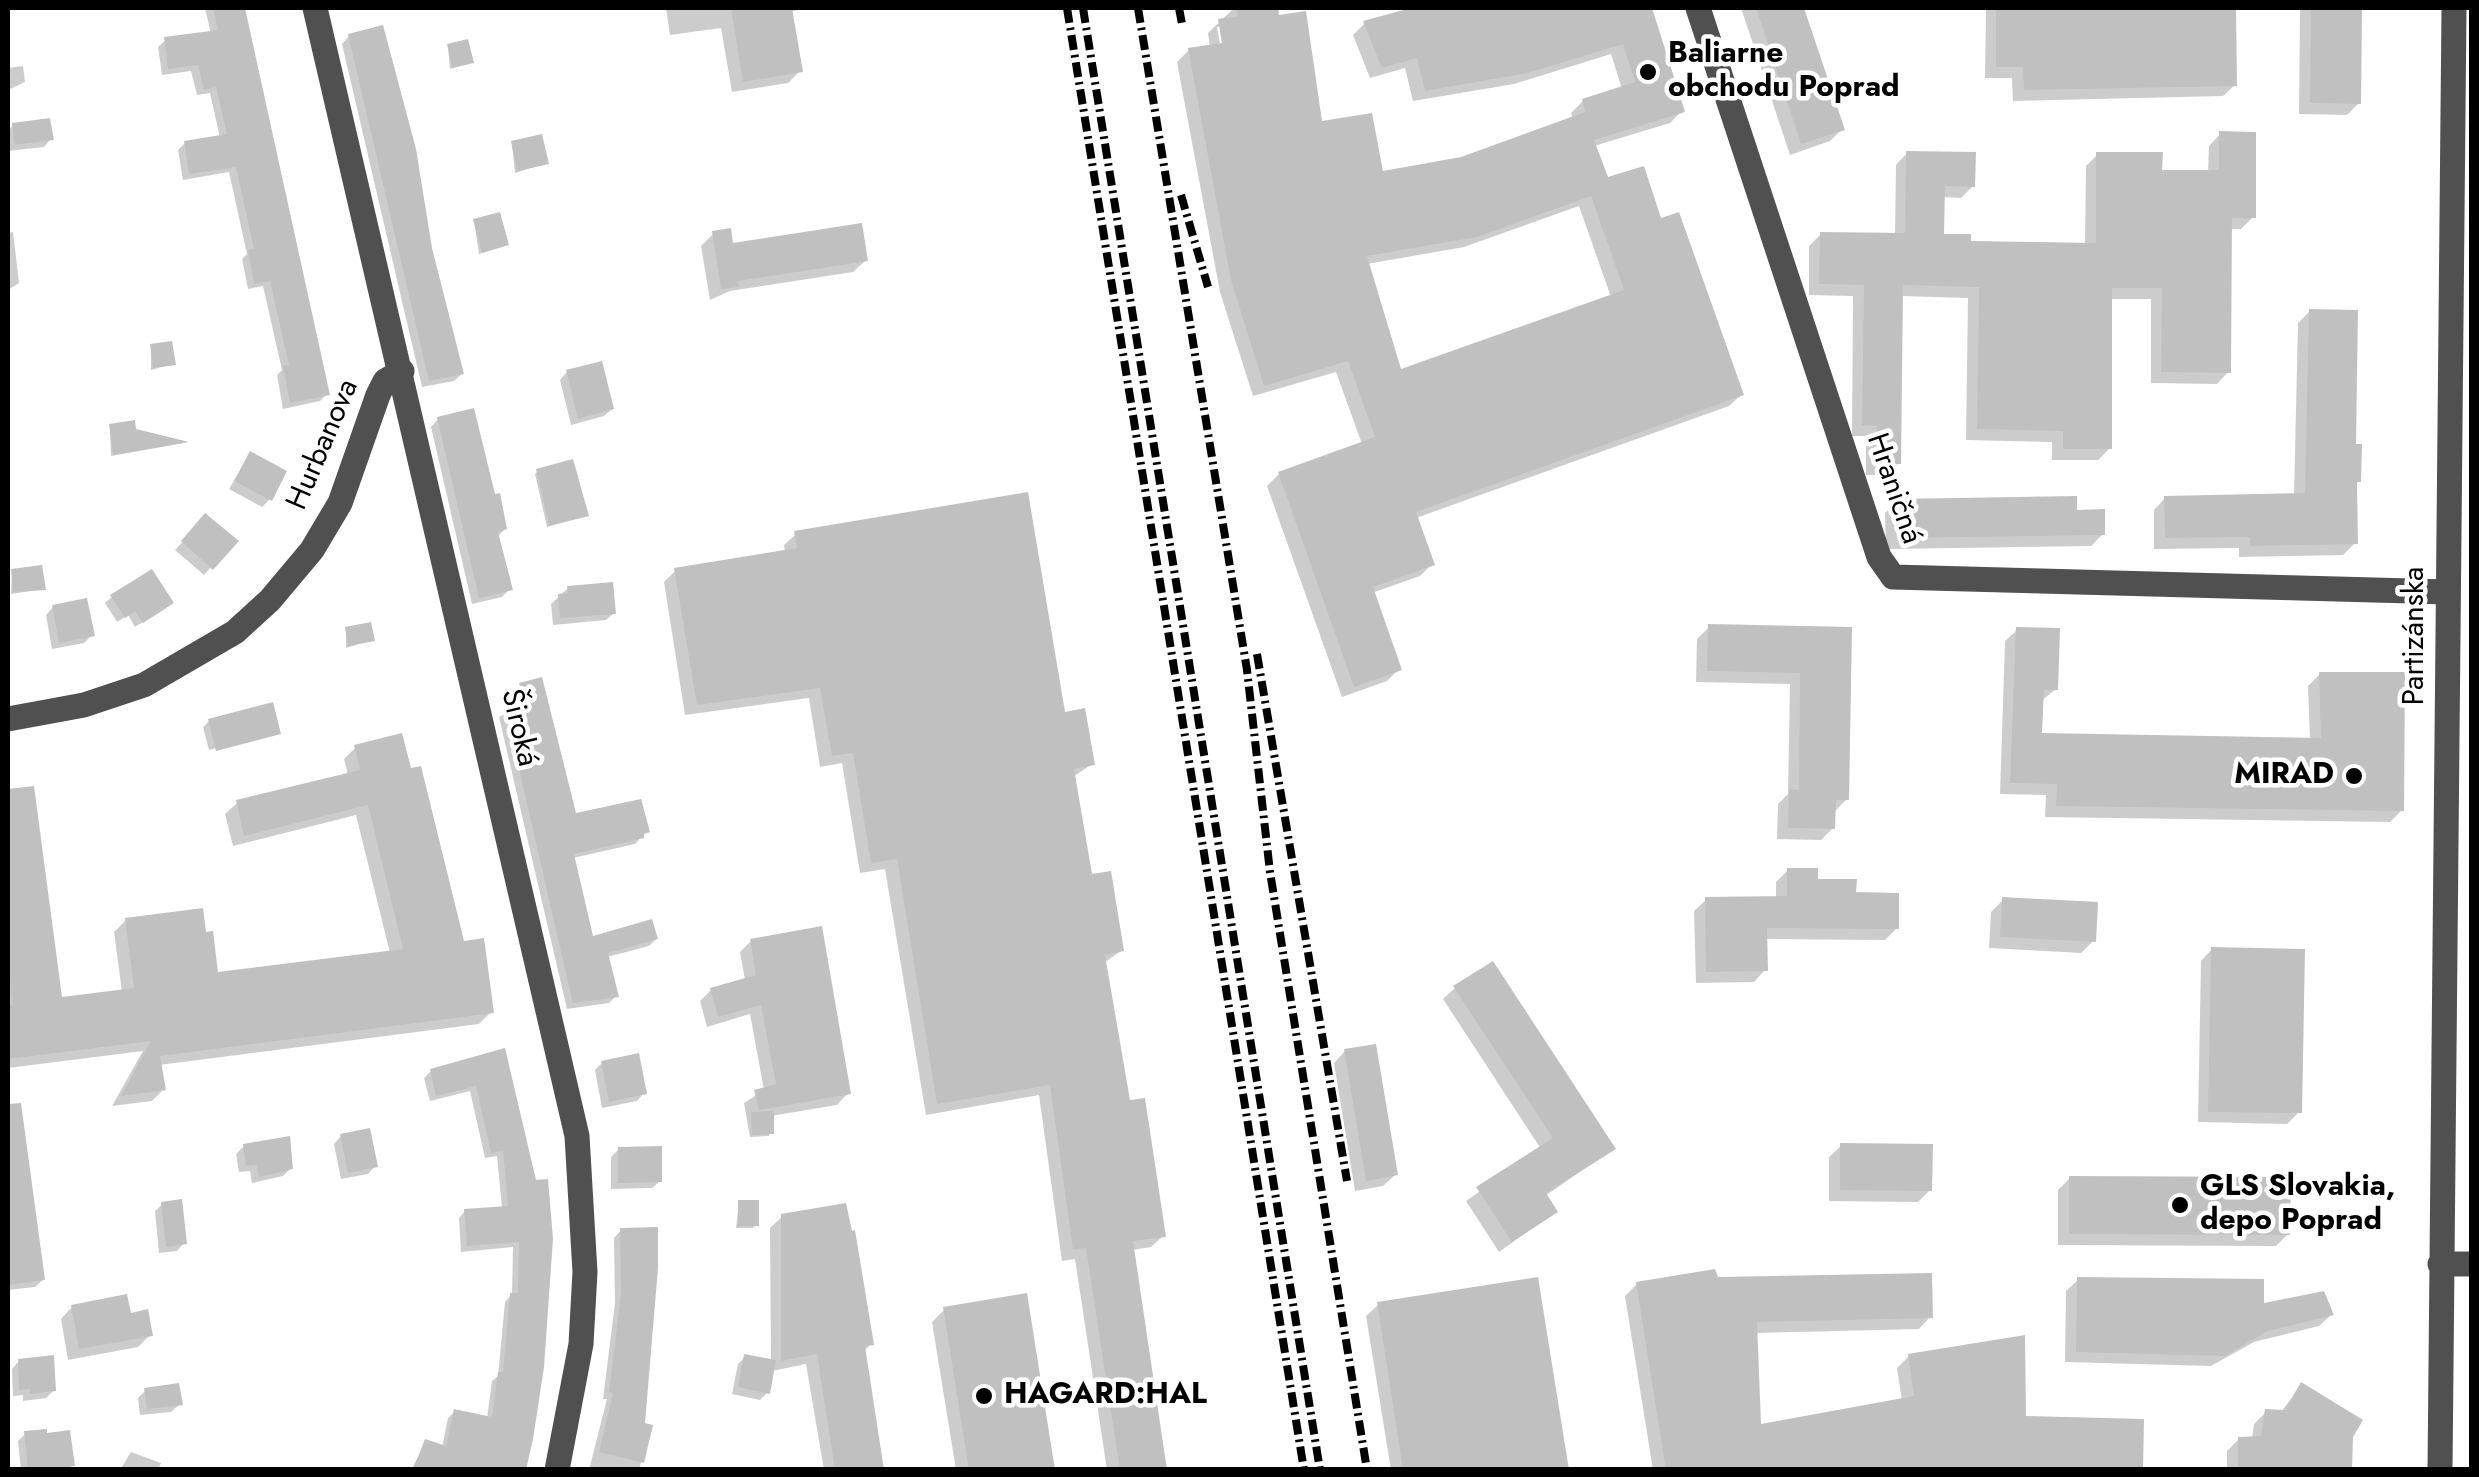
<!DOCTYPE html>
<meta charset="utf-8">
<style>
body{margin:0}
#map{position:relative;width:2479px;height:1477px;overflow:hidden;background:#fff;font-family:Jost,sans-serif}
canvas{display:block}
.frame{position:absolute;inset:0;border:10px solid #000;pointer-events:none}
</style>
<div id="map">
<canvas width="2479" height="1477"></canvas>
<div class="frame"></div>
</div>
<script>
const context = document.querySelector('canvas').getContext('2d');
context.lineJoin = 'round';
function paint(path, color) {
  context.fillStyle = color;
  context.fill(path, 'evenodd');
}
function toPath(rows) {
  const path = new Path2D();
  for (const r of rows) {
    path.moveTo(r[0], r[1]);
    for (let i = 2; i < r.length; i += 2) path.lineTo(r[i], r[i + 1]);
  }
  return path;
}
function trace(path, color, width, dash) {
  context.strokeStyle = color;
  context.lineWidth = width;
  context.lineCap = dash ? 'butt' : 'round';
  context.setLineDash(dash || []);
  context.stroke(path);
}
function drawText(font, color, halo, rows, align = 'center') {
  context.font = font + ' Jost,sans-serif';
  context.lineWidth = 9;
  context.setLineDash([]);
  context.textBaseline = 'middle';
  context.strokeStyle = halo;
  context.fillStyle = color;
  for (const [text, x, y, turn = 0] of rows) {
    context.save();
    context.translate(x, y);
    context.rotate((+turn || 0) * Math.PI / 180);
    context.textAlign = isNaN(turn) ? turn : align;
    if (halo) context.strokeText(text, 0, 0);
    context.fillText(text, 0, 0);
    context.restore();
  }
}
paint(toPath([
 [205,8,242,8,327,394,320,401,283,409,277,375,282,370,263,286,248,289,242,259,247,254,229,172,183,180,178,150,185,143,220,138,210,93,197,95,191,71,162,75,158,47,166,40,211,34],
 [666,8,805,8,790,12,800,71,788,83,732,92,721,28,670,35],
 [1234,8,1275,8,1320,124,1381,174,1461,160,1573,119,1571,113,1583,101,1622,89,1611,54,1514,84,1413,101,1405,68,1370,78,1353,35,1365,23,1420,8,1650,8,1682,111,1670,123,1594,146,1607,180,1659,221,1741,395,1729,406,1416,518,1432,564,1420,576,1372,593,1399,669,1387,681,1342,697,1267,486,1279,474,1362,444,1336,372,1253,396,1220,292,1177,62,1189,50,1210,48,1208,33],
 [1217,27,1222,27,1226,55,1222,56],
 [1579,206,1611,297,1399,373,1367,264,1464,247],
 [1741,8,1802,8,1842,129,1830,141,1790,155],
 [1986,8,2233,8,2235,85,2223,96,2013,101,2012,78,1985,78],
 [2300,8,2360,8,2359,103,2347,115,2299,114],
 [349,36,430,248,462,374,454,381,422,387,342,44],
 [448,47,471,62,450,69],
 [23,66,25,82,8,90,8,68],
 [13,125,51,139,44,147,8,151,8,131],
 [2220,134,2253,217,2241,229,2229,229,2228,372,2217,384,2151,383,2151,299,2109,299,2110,448,2098,460,2052,460,2052,442,1966,440,1968,298,1901,296,1898,463,1887,475,1866,475,1866,436,1852,436,1853,296,1809,295,1809,246,1821,234,1895,236,1896,165,1907,153,1973,186,1961,198,1943,197,1942,236,1968,244,2085,246,2086,166,2098,154,2160,172,2208,173,2209,146],
 [512,144,547,163,515,173],
 [474,221,506,245,479,254],
 [13,232,19,283,8,290,8,233],
 [713,234,731,246,865,261,853,272,730,291,710,300,701,246],
 [2310,311,2353,447,2359,481,2354,486,2355,543,2343,555,2239,557,2239,548,2154,549,2154,510,2165,498,2294,496,2298,323],
 [151,347,173,364,151,370],
 [567,372,612,409,604,416,571,425,560,380],
 [438,419,493,497,505,529,497,537,510,589,502,597,472,604,431,427],
 [110,426,133,431,184,443,111,456],
 [250,454,270,499,262,507,229,489],
 [538,471,586,515,547,527,535,474],
 [1897,502,2075,513,2103,534,2091,546,1886,549,1885,513],
 [206,517,235,541,204,575,175,550],
 [796,534,1063,715,1092,764,1073,777,1090,876,1121,951,1104,963,1128,1103,1163,1236,1151,1247,1132,1250,1165,1470,1107,1470,1075,1259,1062,1261,1039,1095,926,1115,885,869,860,873,842,763,820,767,809,698,685,715,664,582,676,570,785,553,784,545],
 [12,571,43,589,11,594],
 [568,588,614,613,606,620,553,625,551,604],
 [112,597,164,609,135,627,128,615,117,622,105,603],
 [53,607,92,635,84,643,52,649,46,615],
 [1709,627,1849,629,1847,799,1835,811,1833,828,1821,840,1777,839,1778,804,1788,794,1790,684,1696,682,1697,639],
 [346,629,372,640,346,648],
 [2017,630,2056,689,2041,701,2040,735,2310,741,2308,686,2320,674,2402,810,2390,822,2045,817,2046,795,2000,794,2005,641],
 [520,686,574,816,647,831,635,844,573,858,591,939,656,939,649,946,607,957,616,996,609,1003,567,1009,499,717,517,708,513,692],
 [209,721,278,733,209,750,203,727],
 [356,747,409,771,462,943,491,1012,479,1024,159,1065,164,1089,152,1101,112,1106,143,1051,8,1068,8,792,32,788,60,1000,122,992,114,932,126,920,204,935,216,975,390,953,356,815,233,846,225,814,237,803,348,775,344,759],
 [1788,870,1854,895,1897,928,1885,940,1765,939,1765,970,1754,982,1696,983,1694,911,1706,900,1776,898,1776,882],
 [2003,900,2093,941,2081,953,1989,948,1991,912],
 [751,941,848,1093,837,1105,771,1116,769,1136,750,1137,744,1103,764,1090,750,1014,707,1027,700,1001,711,990,745,980,740,952],
 [2212,949,2299,1112,2287,1124,2198,1122,2201,961],
 [1455,988,1613,1149,1545,1196,1555,1212,1499,1252,1466,1201,1541,1149,1443,999],
 [503,1051,534,1182,523,1470,411,1470,426,1442,442,1447,448,1418,454,1412,487,1418,492,1381,498,1376,505,1302,512,1294,513,1247,461,1252,459,1218,465,1211,502,1208,497,1156,485,1158,470,1091,430,1101,424,1078,431,1071],
 [1345,1051,1395,1175,1383,1186,1355,1191,1334,1063],
 [602,1063,644,1093,637,1101,602,1108,595,1070],
 [19,1106,43,1280,35,1287,8,1290,8,1108],
 [341,1136,375,1166,368,1174,341,1179,334,1144],
 [244,1146,291,1168,283,1176,252,1183,250,1171,239,1172,236,1154],
 [1841,1146,1930,1190,1918,1202,1829,1201,1829,1157],
 [619,1149,660,1181,652,1188,611,1189,611,1157],
 [2070,1178,2288,1234,2276,1246,2058,1245,2058,1190],
 [739,1202,756,1225,753,1228,736,1228],
 [163,1204,184,1243,177,1251,159,1253,155,1211],
 [783,1216,871,1344,864,1351,882,1470,824,1470,806,1364,772,1371,768,1392,760,1400,732,1394,738,1364,745,1357,771,1362,770,1228],
 [621,1230,642,1425,650,1427,639,1470,589,1470,607,1399,603,1399,615,1303,614,1238],
 [1716,1280,1930,1317,1919,1329,1755,1333,1759,1427,1902,1401,1897,1368,1909,1356,2023,1419,2141,1470,1653,1470,1625,1296,1637,1284],
 [2078,1280,2262,1306,2331,1315,2319,1326,2254,1342,2211,1366,2065,1362,2066,1291],
 [1378,1305,1566,1470,1391,1470,1366,1316],
 [72,1307,129,1316,150,1335,138,1347,68,1360,61,1319],
 [944,1310,1053,1470,956,1470,932,1322],
 [19,1361,54,1390,46,1398,23,1401,23,1395,13,1396,12,1369],
 [2301,1386,2350,1436,2350,1470,2227,1470,2227,1451,2239,1439,2252,1439,2254,1424,2266,1412,2281,1412],
 [145,1391,179,1405,171,1412,140,1415,138,1398],
 [25,1434,72,1465,68,1470,21,1470,18,1441],
 [131,1452,161,1463,158,1470,120,1470]
]), '#0003');
paint(toPath([
 [213,8,245,8,330,395,290,403,283,366,289,365,270,281,254,284,248,250,254,249,236,167,189,174,184,141,227,134,216,87,204,90,198,65,168,69,164,37,218,30],
 [731,8,792,8,803,72,743,82],
 [1236,8,1278,8,1279,15,1306,11,1322,121,1372,113,1383,171,1461,157,1585,112,1582,99,1635,82,1623,44,1528,73,1425,91,1417,58,1382,68,1363,21,1411,8,1652,8,1685,112,1594,140,1608,177,1644,166,1661,218,1679,212,1744,395,1416,512,1435,565,1373,587,1402,670,1354,687,1278,472,1375,437,1348,361,1264,386,1231,280,1188,48,1222,43,1218,19,1238,16],
 [1591,196,1624,290,1401,369,1367,256,1477,237],
 [1756,8,1804,8,1845,130,1801,144],
 [1996,8,2236,8,2237,86,2024,90,2023,67,1996,67],
 [2311,8,2362,8,2361,104,2310,103],
 [383,25,416,149,432,248,464,374,429,381,348,34],
 [468,39,474,63,452,68,447,44],
 [50,118,54,140,15,145,12,123],
 [2219,131,2256,132,2256,218,2232,218,2231,373,2161,372,2162,288,2112,288,2112,449,2063,449,2063,431,1977,429,1979,287,1903,285,1901,464,1877,464,1877,426,1862,425,1864,285,1819,284,1820,232,1905,233,1906,151,1976,152,1975,187,1945,186,1944,234,1971,234,1971,241,2096,243,2096,152,2163,152,2162,170,2219,170],
 [542,134,549,164,517,171,511,141],
 [500,212,509,245,482,253,473,219],
 [862,223,868,261,738,281,739,287,721,289,712,231,731,228,733,243],
 [2309,309,2358,310,2356,444,2362,444,2361,482,2357,482,2358,544,2250,546,2250,537,2165,538,2164,496,2305,493],
 [172,341,176,365,153,368,150,344],
 [602,361,614,409,578,419,566,370],
 [474,408,495,494,500,493,507,529,498,532,513,590,479,598,437,417],
 [135,420,136,429,189,442,113,455,109,424],
 [250,451,287,471,272,501,234,481],
 [573,459,589,516,549,526,536,469],
 [1028,492,1065,712,1085,708,1095,765,1074,769,1092,874,1111,871,1124,951,1105,955,1130,1100,1145,1098,1166,1237,1133,1241,1167,1470,1120,1470,1086,1248,1073,1250,1050,1085,937,1104,897,859,871,863,853,753,832,756,820,688,697,705,674,568,797,548,794,531],
 [2077,496,2077,510,2105,509,2105,535,1897,538,1896,499],
 [205,513,239,541,213,570,181,541],
 [42,565,46,590,13,592,11,569],
 [152,569,174,603,143,623,135,611,125,618,110,595],
 [613,582,616,614,560,618,558,594,568,593,567,586],
 [87,598,95,636,59,643,52,605],
 [371,622,375,641,348,646,345,627],
 [1708,624,1852,627,1849,800,1836,800,1835,829,1788,828,1789,789,1799,790,1800,673,1707,671],
 [2016,627,2060,628,2058,690,2044,690,2042,733,2321,738,2319,672,2405,672,2404,811,2056,806,2057,784,2010,783],
 [542,677,576,813,641,799,650,832,644,834,644,838,574,854,593,936,652,919,658,939,608,953,619,997,573,1003,567,978,505,708,524,704,519,683],
 [273,702,281,734,216,751,208,719],
 [402,733,411,768,421,766,464,941,484,938,494,1013,160,1056,166,1090,121,1096,151,1041,8,1059,8,1006,13,1005,8,962,8,789,34,786,62,997,134,988,125,918,203,908,206,932,213,931,218,972,403,949,368,805,244,836,236,800,360,770,354,745],
 [1787,868,1818,868,1818,879,1857,879,1856,892,1899,893,1899,929,1767,928,1768,971,1706,972,1705,897,1787,896],
 [2002,897,2098,902,2096,942,2000,937],
 [822,926,851,1094,759,1110,754,1090,776,1084,761,1005,718,1017,710,988,756,975,750,939],
 [2211,947,2305,949,2302,1113,2208,1112],
 [1493,961,1616,1149,1546,1193,1558,1212,1512,1242,1476,1187,1553,1138,1453,986],
 [1376,1044,1398,1175,1366,1181,1344,1049],
 [505,1048,536,1180,548,1179,553,1239,544,1367,533,1439,526,1470,413,1470,425,1439,446,1446,454,1409,492,1417,498,1372,503,1372,510,1293,518,1293,519,1242,467,1246,464,1209,508,1206,503,1151,491,1153,476,1086,436,1096,430,1069],
 [639,1053,647,1094,609,1102,601,1061],
 [21,1103,45,1280,8,1285,8,1104],
 [774,1111,774,1134,752,1135,751,1112],
 [370,1128,378,1167,348,1173,340,1134],
 [290,1136,293,1169,259,1177,257,1165,246,1166,243,1144],
 [1840,1143,1933,1144,1932,1191,1840,1190],
 [662,1146,662,1182,618,1183,618,1147],
 [2069,1176,2291,1177,2290,1235,2069,1234],
 [182,1199,187,1244,166,1247,161,1202],
 [738,1200,759,1200,759,1226,738,1226],
 [846,1203,852,1231,855,1230,874,1345,865,1346,884,1470,835,1470,817,1354,781,1361,781,1214],
 [658,1227,658,1268,645,1423,653,1425,644,1463,599,1452,613,1393,609,1392,621,1294,620,1228],
 [1715,1269,1718,1277,1932,1273,1933,1318,1757,1322,1761,1424,1914,1396,1908,1354,2025,1335,2026,1416,2144,1419,2143,1470,1666,1470,1636,1282],
 [1538,1277,1569,1470,1403,1470,1377,1302],
 [2077,1277,2264,1279,2264,1303,2324,1291,2334,1315,2268,1331,2225,1356,2076,1352],
 [1027,1293,1055,1470,969,1470,943,1307],
 [127,1294,131,1313,148,1309,153,1336,79,1349,71,1305],
 [744,1354,776,1360,770,1394,738,1387],
 [54,1355,56,1391,30,1394,30,1389,19,1390,18,1359],
 [2301,1382,2363,1420,2353,1437,2352,1470,2238,1470,2238,1437,2261,1436,2265,1409,2285,1410],
 [179,1383,183,1405,147,1409,144,1388],
 [47,1429,47,1433,70,1430,75,1466,28,1470,24,1431]
]), '#c0c0c0');
trace(toPath([
 [315,8,577,1136,585,1272,581,1344,557,1470],
 [1698,8,1879,557,1893,577,2448,592],
 [8,719,84,705,144,685,235,632,270,600,312,550,340,503,378,395,385,381,402,371],
 [2440,1264,2472,1264],
 [2440,1470,2454,8]
]), '#505050', 25);
trace(toPath([
 [1067,8,1304,1470],
 [1083,8,1320,1470],
 [1138,8,1247,670,1270,872,1367,1470],
 [1179,8,1182,24],
 [1181,195,1208,287],
 [1257,654,1347,1181]
]), '#000', 8, [15, 5, 2.5, 5]);
for (const [x, y, r, color] of [
 [1648,72,10,"#000"],
 [2354,776,10,"#000"],
 [2180,1205,10,"#000"],
 [984,1396,10,"#000"]
]) {
  const dot = new Path2D();
  dot.arc(x, y, r, 0, 2 * Math.PI);
  context.fillStyle = color;
  context.fill(dot);
  trace(dot, '#fff', 4);
}
drawText('bold 30px', '#000', '#fff', [
 ["Baliarne",1668,55],
 ["obchodu Poprad",1668,89],
 ["MIRAD",2334,776,"right"],
 ["GLS Slovakia,",2200,1188],
 ["depo Poprad",2200,1222],
 ["HAGARD:HAL",1004,1396]
], 'left');
drawText('30px', '#000', '#fff', [
 ["Hurbanova",324,445,-67],
 ["Hraničná",1893,489,71],
 ["Partizánska",2416,636,-90],
 ["Široká",518,728,77]
]);
</script>
